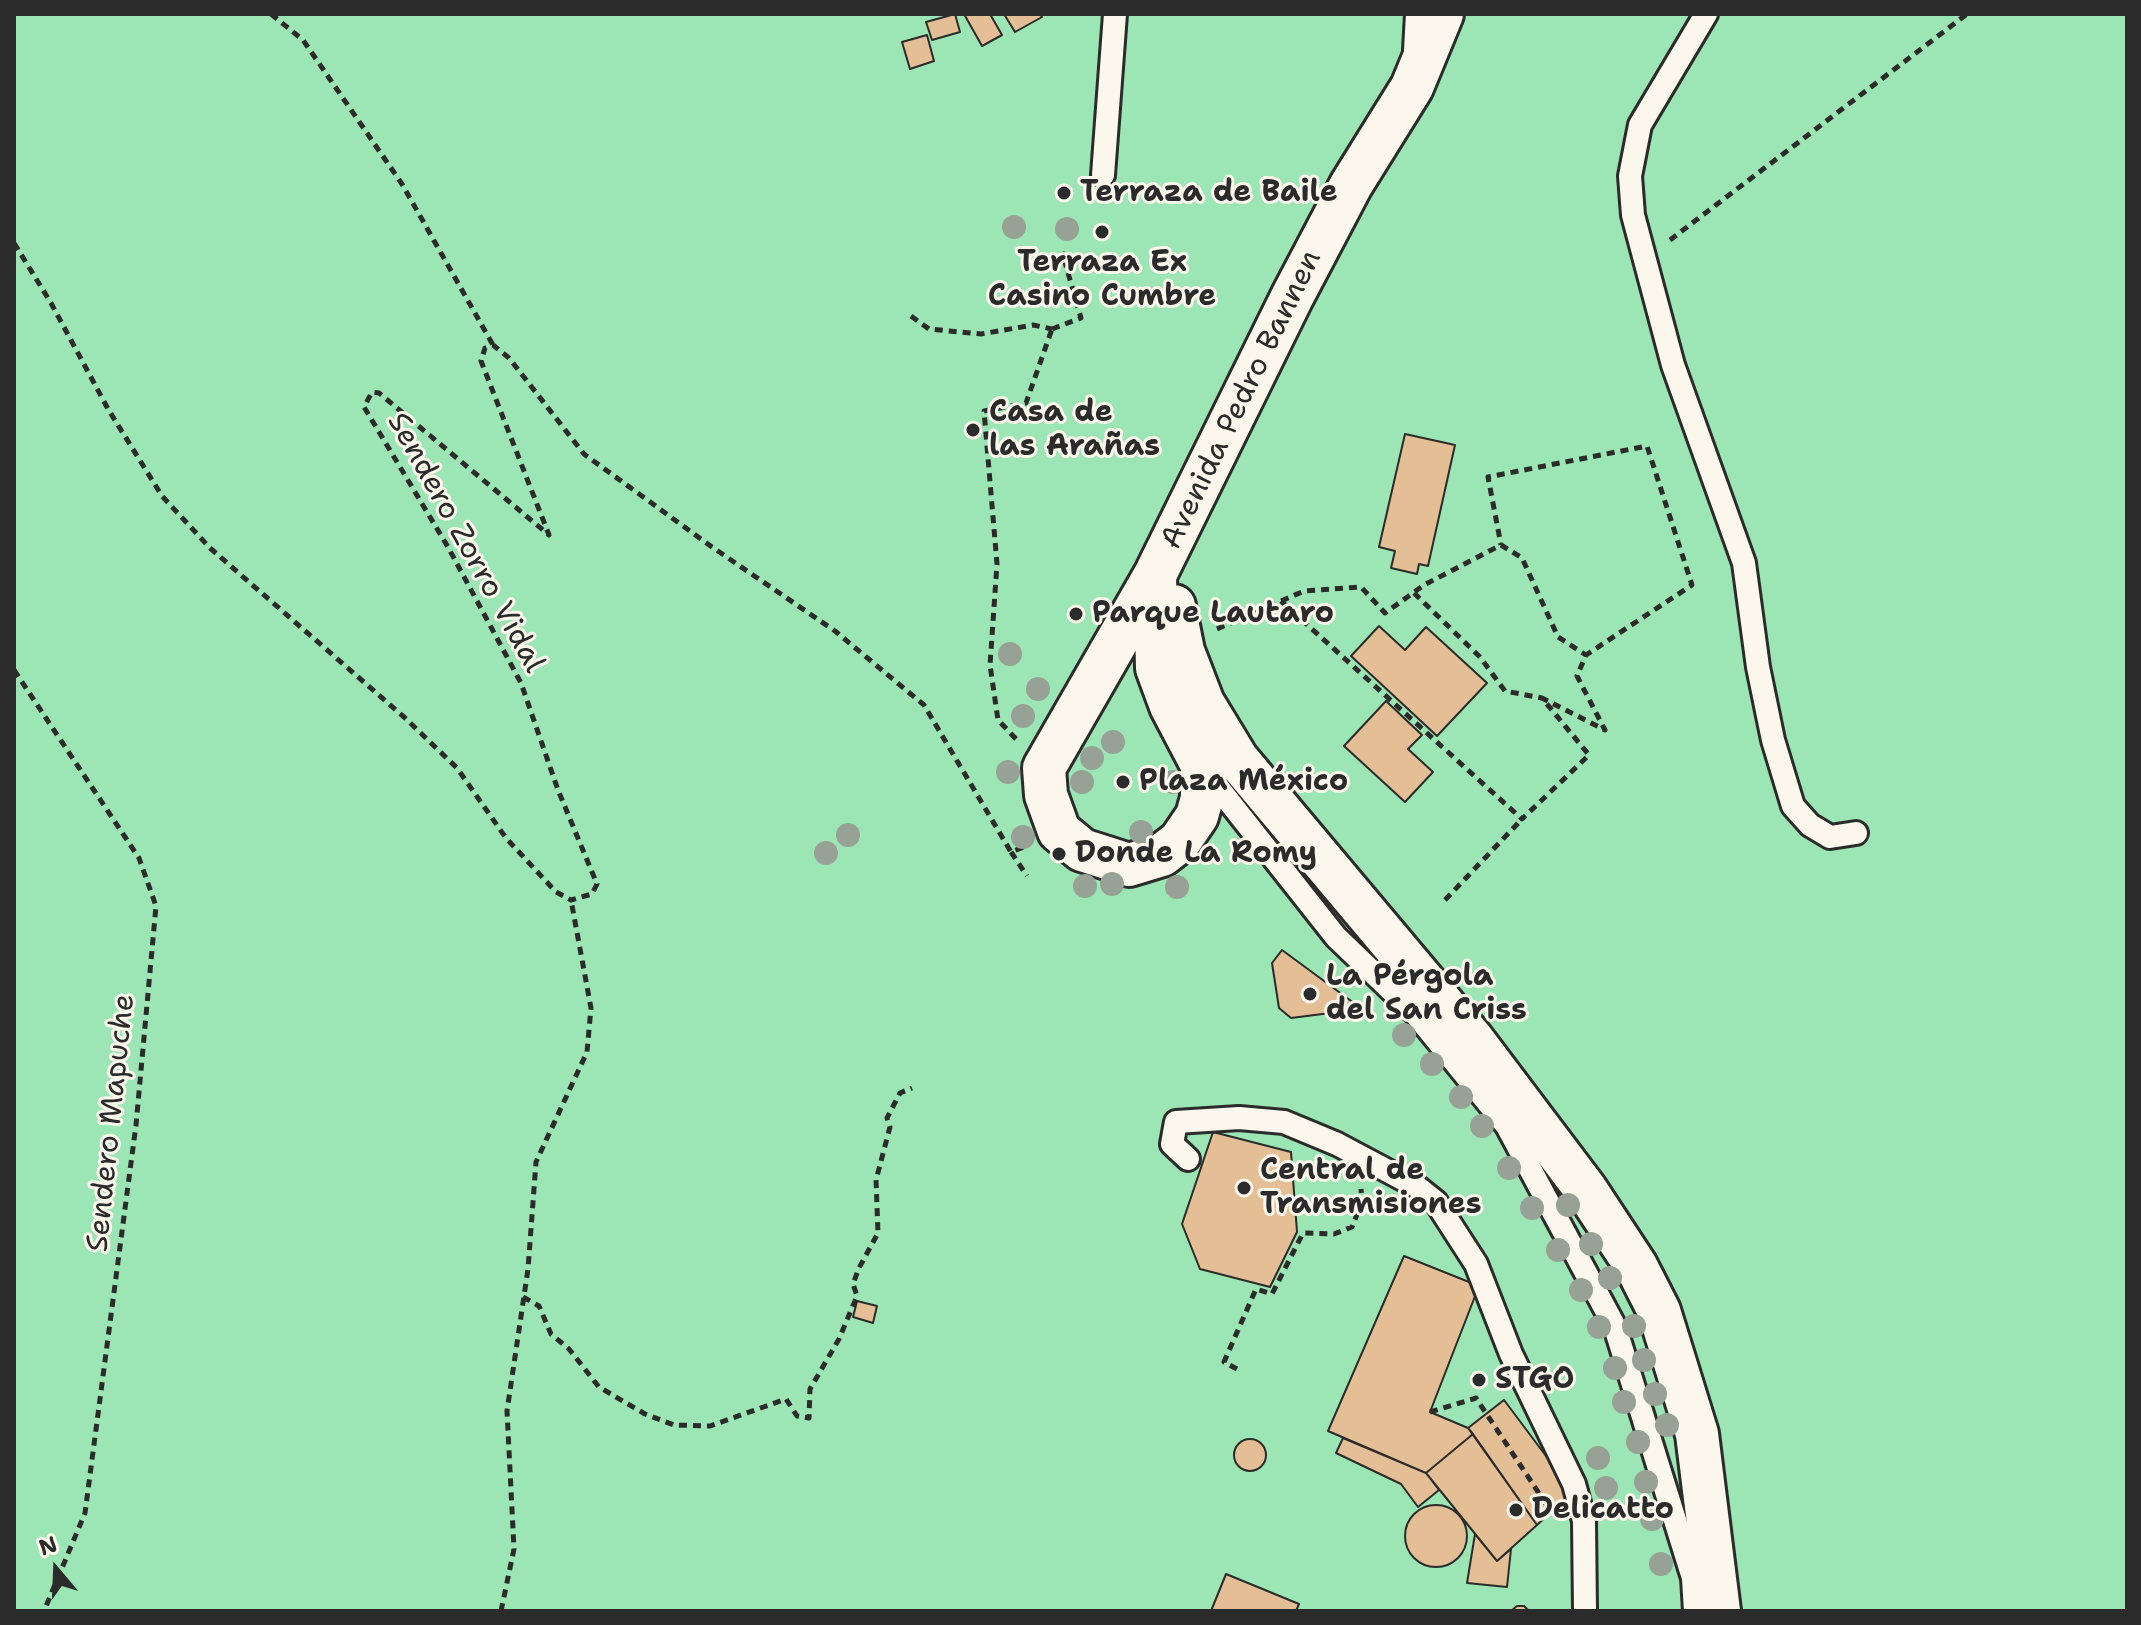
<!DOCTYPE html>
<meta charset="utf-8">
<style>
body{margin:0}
#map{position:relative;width:2141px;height:1625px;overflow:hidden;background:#fbf7ec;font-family:"Shantell Sans",sans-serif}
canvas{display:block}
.frame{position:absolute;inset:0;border:16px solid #2b2b2b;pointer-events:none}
.north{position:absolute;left:16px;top:1529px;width:80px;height:80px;-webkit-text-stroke:6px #fbf7ec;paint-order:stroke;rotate:341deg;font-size:22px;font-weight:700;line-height:32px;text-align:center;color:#2b2b2b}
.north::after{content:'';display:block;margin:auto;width:28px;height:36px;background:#2b2b2b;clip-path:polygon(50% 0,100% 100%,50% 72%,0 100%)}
</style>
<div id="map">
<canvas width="2141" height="1625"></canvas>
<div class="frame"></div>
<div class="north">N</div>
</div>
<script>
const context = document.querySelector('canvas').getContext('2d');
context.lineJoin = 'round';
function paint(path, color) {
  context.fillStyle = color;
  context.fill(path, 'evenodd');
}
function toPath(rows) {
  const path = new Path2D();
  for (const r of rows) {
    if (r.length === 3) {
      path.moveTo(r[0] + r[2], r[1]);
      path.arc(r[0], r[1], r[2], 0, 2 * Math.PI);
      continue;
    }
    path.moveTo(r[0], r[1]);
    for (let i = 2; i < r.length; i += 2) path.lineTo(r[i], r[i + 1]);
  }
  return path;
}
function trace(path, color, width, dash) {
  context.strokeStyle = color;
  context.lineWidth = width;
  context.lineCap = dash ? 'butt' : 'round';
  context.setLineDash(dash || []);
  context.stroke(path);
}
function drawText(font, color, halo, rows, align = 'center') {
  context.font = font + ' "Shantell Sans",sans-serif';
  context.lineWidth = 6;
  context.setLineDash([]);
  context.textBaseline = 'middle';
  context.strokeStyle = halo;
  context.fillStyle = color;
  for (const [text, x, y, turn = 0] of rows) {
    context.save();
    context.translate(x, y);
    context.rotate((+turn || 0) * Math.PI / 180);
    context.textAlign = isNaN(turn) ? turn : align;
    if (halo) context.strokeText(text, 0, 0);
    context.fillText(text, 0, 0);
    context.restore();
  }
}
paint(toPath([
 [14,14,2127,14,2127,1611,14,1611]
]), '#9ce5b4');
const building = toPath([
 [955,14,960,32,932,40,926,22,955,14],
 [964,14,990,14,1002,35,982,46,964,14],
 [1004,14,1040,14,1042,17,1015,32,1004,14],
 [927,35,934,61,910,69,902,42,927,35],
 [1405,434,1455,445,1428,566,1419,564,1417,574,1391,568,1395,551,1379,547,1405,434],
 [1379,626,1405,650,1426,627,1487,683,1437,736,1351,656,1379,626],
 [1386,701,1422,735,1408,749,1433,772,1405,802,1344,746,1386,701],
 [1282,950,1362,1009,1291,1018,1279,1008,1272,963,1282,950],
 [1213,1132,1291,1152,1297,1232,1270,1287,1200,1269,1182,1224,1213,1132],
 [1404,1256,1479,1286,1430,1412,1468,1428,1473,1434,1426,1473,1328,1431,1404,1256],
 [857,1301,877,1306,873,1323,853,1317,857,1301],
 [1504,1400,1573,1492,1537,1525,1468,1428,1504,1400],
 [1473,1434,1537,1525,1497,1561,1426,1473,1473,1434],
 [1343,1438,1426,1473,1439,1490,1418,1507,1401,1484,1336,1453,1343,1438],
 [1250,1455,16],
 [1436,1536,31],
 [1475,1534,1497,1561,1511,1549,1507,1587,1467,1583,1475,1534],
 [1226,1574,1299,1604,1296,1611,1211,1611,1226,1574],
 [1517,1606,1524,1606,1529,1611,1511,1611,1517,1606]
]);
paint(building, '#e4be95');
trace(building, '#2b2b2b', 2);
const lane = toPath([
 [1706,14,1640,125,1630,176,1633,215,1673,365,1744,563,1758,667,1773,740,1793,806,1810,825,1830,837,1856,833],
 [1415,50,1417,14],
 [1103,175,1115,14],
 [1205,771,1336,937,1414,1012,1507,1126,1615,1327,1693,1578,1695,1611],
 [1188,1159,1172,1144,1176,1122,1239,1118,1284,1122,1337,1144,1416,1186,1436,1202,1476,1264,1511,1354,1574,1484,1584,1521,1585,1611]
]);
const street = toPath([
 [1155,575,1157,668,1171,706,1202,765,1202,798,1197,816,1180,841,1162,855,1129,865,1082,850,1059,831,1046,795,1044,768,1155,575,1292,297,1351,185,1412,87,1442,14],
 [1174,606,1183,651,1203,703,1237,759,1472,1039,1586,1190,1636,1266,1659,1311,1697,1434,1719,1611]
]);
trace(lane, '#2b2b2b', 28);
trace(street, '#2b2b2b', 48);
trace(toPath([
 [271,14,303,40,402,184,493,345],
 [1670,240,1967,14],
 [14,243,51,303,108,409,162,496,210,548,404,717,457,768,506,838,556,892,571,900,592,894,597,884,558,790,521,683,448,547,364,407,372,392,379,393,549,535,481,361,485,348,493,345,509,358,584,454,712,547,835,631,924,705,1011,852,1024,847],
 [911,316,929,329,981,334,1033,325,1052,329],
 [1052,329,1081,318,1062,252],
 [1414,593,1480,657,1505,691,1542,698],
 [1281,601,1522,819,1589,755,1542,698,1605,730,1577,676,1586,655,1692,585,1647,446,1488,477,1501,545],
 [1217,629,1304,591,1361,587,1385,613,1424,585,1501,545,1522,558,1558,637,1586,655],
 [14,670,139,858,156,906,136,1125,85,1513,44,1611],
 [1016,739,998,720,990,665,997,564,984,411,1026,403,1052,329],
 [1011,852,1027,876],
 [1445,900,1522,819],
 [523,1297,539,1306,551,1334,569,1349,599,1387,645,1414,674,1425,710,1426,786,1399,797,1416,809,1418,810,1389,839,1339,857,1296,853,1284,859,1268,878,1233,876,1180,890,1127,887,1118,900,1093,912,1088],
 [1237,1369,1224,1362,1256,1289,1272,1294,1303,1233,1334,1234,1352,1227,1362,1202,1361,1189],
 [1430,1412,1476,1398,1548,1507],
 [501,1611,514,1549,507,1411,528,1269,536,1162,587,1052,591,1008,571,900]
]), '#2b2b2b', 5, [8, 6]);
trace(lane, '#fbf7ec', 22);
trace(street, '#fbf7ec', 42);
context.fillStyle = '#98a195';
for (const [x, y] of [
 [1014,227],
 [1067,229],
 [1010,654],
 [1038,689],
 [1023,716],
 [1113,742],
 [1092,758],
 [1008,772],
 [1082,782],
 [1173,782],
 [1141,832],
 [848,835],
 [1023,837],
 [826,853],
 [1112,884],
 [1085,886],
 [1177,887],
 [1404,1035],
 [1432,1064],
 [1461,1097],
 [1482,1126],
 [1509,1168],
 [1568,1205],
 [1532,1208],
 [1591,1244],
 [1558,1250],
 [1610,1278],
 [1581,1290],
 [1634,1326],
 [1599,1327],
 [1644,1360],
 [1615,1368],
 [1655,1394],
 [1624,1402],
 [1667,1425],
 [1638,1442],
 [1598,1458],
 [1646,1482],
 [1606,1488],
 [1652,1519],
 [1661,1564]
]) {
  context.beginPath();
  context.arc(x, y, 12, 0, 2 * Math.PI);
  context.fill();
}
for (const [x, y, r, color] of [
 [1064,193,8,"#2b2b2b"],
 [1102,232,8,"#2b2b2b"],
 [973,430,8,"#2b2b2b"],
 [1076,614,8,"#2b2b2b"],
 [1123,782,8,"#2b2b2b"],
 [1059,854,8,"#2b2b2b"],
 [1310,994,8,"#2b2b2b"],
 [1244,1188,8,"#2b2b2b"],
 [1479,1380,8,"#2b2b2b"],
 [1516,1510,8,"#2b2b2b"]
]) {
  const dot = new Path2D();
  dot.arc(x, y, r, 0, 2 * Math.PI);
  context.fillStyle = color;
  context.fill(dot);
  trace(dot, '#fbf7ec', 3);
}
drawText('bold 30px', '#2b2b2b', '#fbf7ec', [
 ["Terraza de Baile",1080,193],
 ["Terraza Ex",1102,263,"center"],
 ["Casino Cumbre",1102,297,"center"],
 ["Casa de",989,413],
 ["las Arañas",989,447],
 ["Parque Lautaro",1092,614],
 ["Plaza México",1139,782],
 ["Donde La Romy",1075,854],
 ["La Pérgola",1326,977],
 ["del San Criss",1326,1011],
 ["Central de",1260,1171],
 ["Transmisiones",1260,1205],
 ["STGO",1495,1380],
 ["Delicatto",1532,1510]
], 'left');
drawText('30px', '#2b2b2b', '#fbf7ec', [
 ["Avenida Pedro Bannen",1242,400,-64],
 ["Sendero Zorro Vidal",465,543,61],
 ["Sendero Mapuche",112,1123,-84]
]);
</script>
